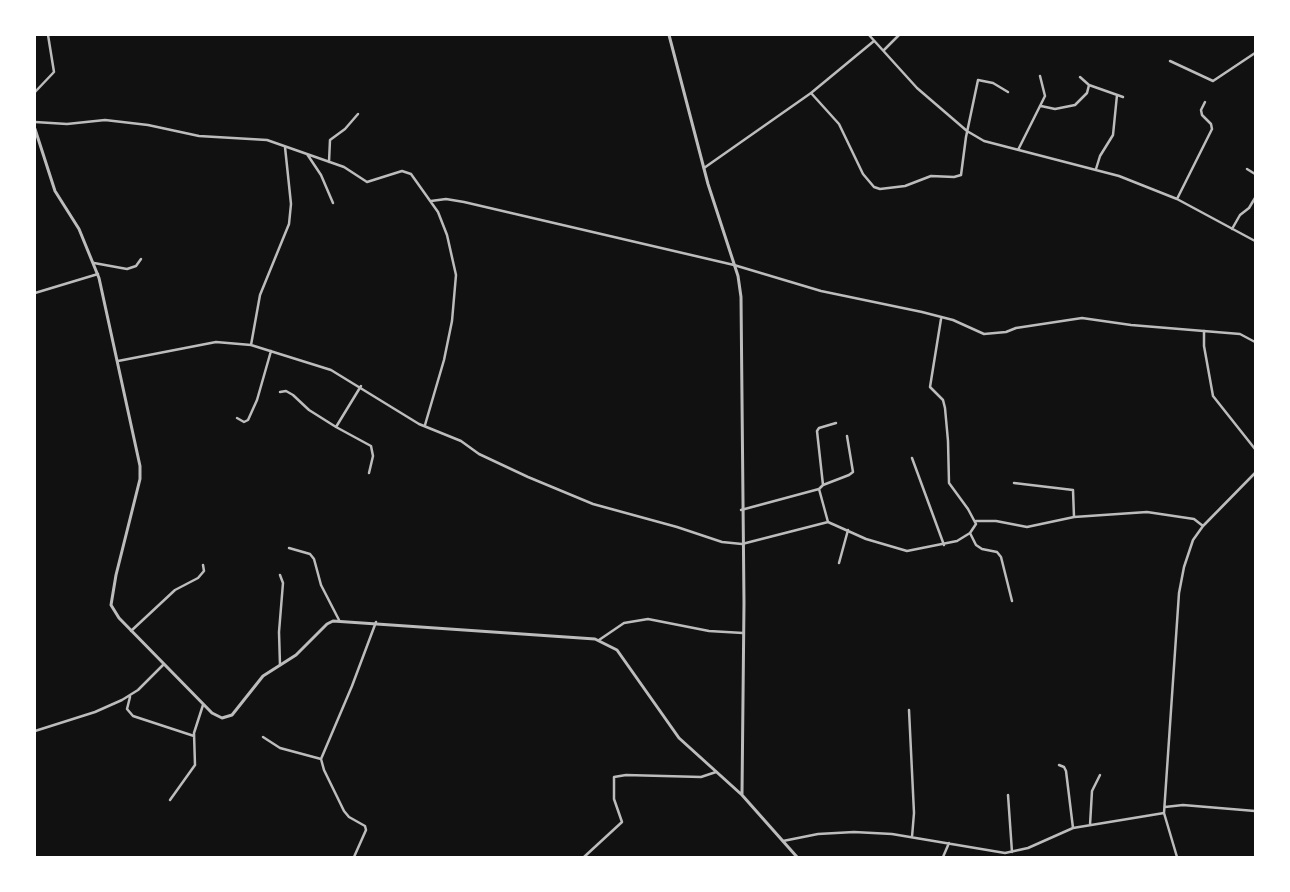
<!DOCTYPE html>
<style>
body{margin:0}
#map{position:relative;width:1290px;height:892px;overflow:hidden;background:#111;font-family:Inter,sans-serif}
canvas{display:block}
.frame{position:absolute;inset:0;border:36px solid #fff;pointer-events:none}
</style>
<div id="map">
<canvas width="1290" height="892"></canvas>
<div class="frame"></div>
</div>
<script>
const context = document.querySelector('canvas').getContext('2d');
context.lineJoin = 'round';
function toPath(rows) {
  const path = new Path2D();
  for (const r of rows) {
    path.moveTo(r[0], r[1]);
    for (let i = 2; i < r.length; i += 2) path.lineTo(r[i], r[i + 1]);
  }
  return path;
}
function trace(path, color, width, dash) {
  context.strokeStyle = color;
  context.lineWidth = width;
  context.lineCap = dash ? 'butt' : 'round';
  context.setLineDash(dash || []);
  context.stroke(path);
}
trace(toPath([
 [869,35,917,88,967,131,984,141,1119,176,1177,199,1255,241],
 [884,50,899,35],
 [1170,61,1213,81,1255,53],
 [1080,77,1089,85,1123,97],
 [35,92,54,72,48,35],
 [811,93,839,124,863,174,874,187,880,189,905,186,931,176,954,177,961,175,966,137,978,80,993,83,1008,92],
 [1041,106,1055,109,1075,105,1087,93,1089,85],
 [35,122,67,124,105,120,148,125,199,136,267,140,344,167,367,182,402,171,411,174,438,212,447,235,456,275,452,321,444,360,425,425],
 [1018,150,1045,96,1040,76],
 [307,154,321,175,333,203],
 [329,162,330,140,345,129,358,114],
 [704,168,811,93,874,41],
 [1096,169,1100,156,1113,135,1117,95],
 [1247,169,1255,174],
 [1177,199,1212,129,1211,124,1202,115,1201,110,1205,102],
 [431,201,446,199,464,202,734,265,821,291,922,312,953,320,984,334,1006,332,1016,328,1082,318,1131,325,1240,334,1255,342],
 [1232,229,1240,215,1249,208,1255,198],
 [94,263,127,269,136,266,141,259],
 [35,293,98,274],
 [1204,331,1204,346,1213,396,1255,449],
 [251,345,260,295,289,224,291,204,285,147],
 [118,361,216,342,251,345,331,370,419,424,461,441,479,454,528,477,593,504,677,527,722,542,742,544,828,522,866,539,907,551,957,541,970,533,976,524,968,509,949,483,948,441,945,408,943,400,930,387,941,319],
 [361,386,336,427,371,446,373,456,369,473],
 [280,392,286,391,293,395,309,410,336,427],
 [237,418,244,422,248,420,257,400,271,351],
 [912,458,944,545],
 [1014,483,1073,490,1074,517],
 [823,485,817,431,819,428,836,423],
 [741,510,819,489],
 [976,521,996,521,1027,527,1074,517,1147,512,1194,519,1203,526],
 [828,522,819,489,823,485,849,475,853,472,847,436],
 [970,533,976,545,982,549,997,552,1001,557,1012,601],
 [289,548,310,554,314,559,321,585,339,620],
 [839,563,848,530],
 [280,575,283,583,279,632,280,665],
 [131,631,175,590,198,578,204,571,203,565],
 [599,640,624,623,648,619,709,631,743,633],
 [130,697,127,709,133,716,194,736],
 [909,710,914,813,912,837],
 [35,731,95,712,122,700,138,690,163,665],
 [263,737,280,748,321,759],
 [1059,765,1064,767,1066,771,1073,828],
 [1008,795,1012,852],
 [170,800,195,765,194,733,203,705],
 [1165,807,1183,805,1255,811],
 [1090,825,1092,791,1100,775],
 [783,841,818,834,854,832,892,834,1005,853,1028,848,1073,828,1164,813],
 [354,857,366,830,365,826,349,817,344,811,324,770,321,759,352,686,376,622],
 [584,857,622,822,614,799,614,777,626,775,701,777,716,772],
 [943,857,949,843],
 [1177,857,1164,813,1179,593,1184,567,1193,540,1203,526,1255,473]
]), '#bcbcbc', 2.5);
trace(toPath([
 [669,35,708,184,738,276,741,297,744,603,742,794],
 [35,129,55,191,79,229,99,278,140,466,140,479,116,575,111,605,119,618,212,713,222,718,232,715,263,676,296,655,327,624,333,621,595,639,617,650,679,738,742,795,797,857]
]), '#bcbcbc', 3);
</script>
